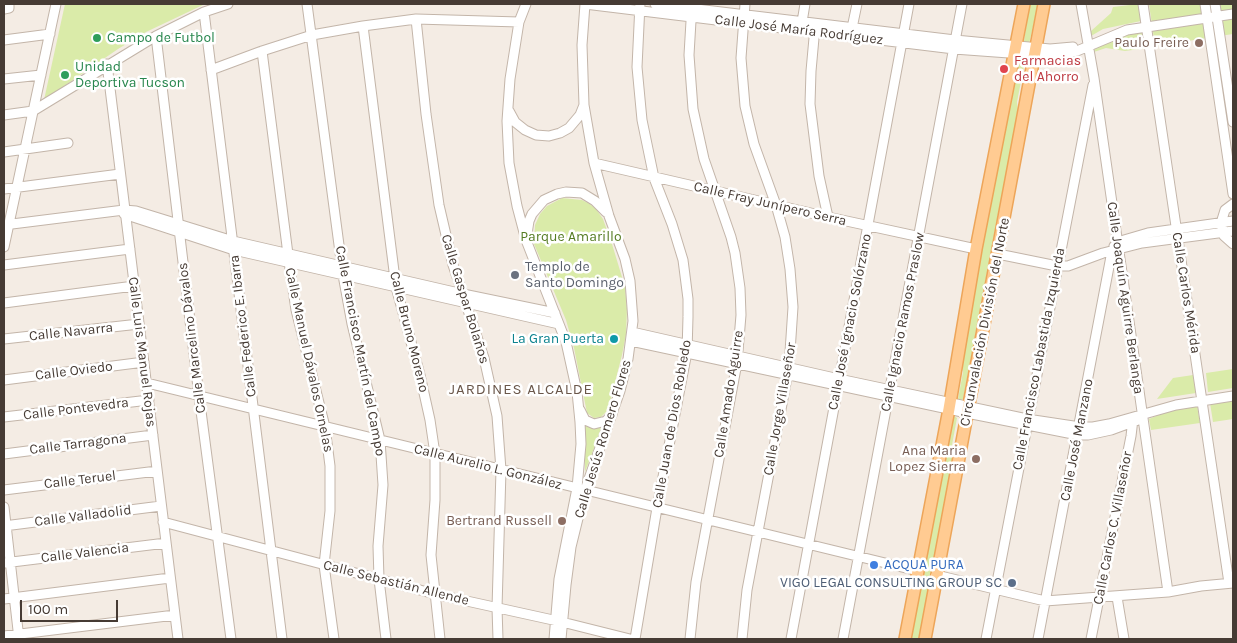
<!DOCTYPE html>
<meta charset="utf-8">
<style>
body{margin:0}
#map{position:relative;width:1237px;height:643px;overflow:hidden;background:#f4ece4;font-family:Karla,sans-serif}
canvas{display:block}
.frame{position:absolute;inset:0;border:5px solid #463b34;pointer-events:none}
.scale{position:absolute;left:20px;top:600px;width:98px;height:22px;box-sizing:border-box;border:2px solid #463b34;border-top:0;padding-left:6px;font-size:15px;line-height:18px;white-space:nowrap;color:#463b34;-webkit-text-stroke:4px #fff;paint-order:stroke}
</style>
<div id="map">
<canvas width="1237" height="643"></canvas>
<div class="frame"></div>
<div class="scale">100 m</div>
</div>
<script>
const context = document.querySelector('canvas').getContext('2d');
context.lineJoin = 'round';
function paint(path, color) {
  context.fillStyle = color;
  context.fill(path, 'evenodd');
}
function toPath(rows) {
  const path = new Path2D();
  for (const r of rows) {
    path.moveTo(r[0], r[1]);
    for (let i = 2; i < r.length; i += 2) path.lineTo(r[i], r[i + 1]);
  }
  return path;
}
function trace(path, color, width, dash) {
  context.strokeStyle = color;
  context.lineWidth = width;
  context.lineCap = dash ? 'butt' : 'round';
  context.setLineDash(dash || []);
  context.stroke(path);
}
function drawText(font, color, halo, rows, align = 'center') {
  context.font = font + ' Karla,sans-serif';
  context.lineWidth = 5;
  context.setLineDash([]);
  context.textBaseline = 'middle';
  context.strokeStyle = halo;
  context.fillStyle = color;
  for (const [text, x, y, turn = 0] of rows) {
    context.save();
    context.translate(x, y);
    context.rotate((+turn || 0) * Math.PI / 180);
    context.textAlign = isNaN(turn) ? turn : align;
    if (halo) context.strokeText(text, 0, 0);
    context.fillText(text, 0, 0);
    context.restore();
  }
}
paint(toPath([
 [65,4,205,4,146,32,118,49,44,100],
 [1030,4,1038,4,1029,44,1025,43,1024,41],
 [1138,4,1141,21,1103,29,1091,36,1091,31,1111,13,1113,7],
 [1149,4,1233,4,1233,34,1155,46],
 [1144,30,1147,48,1125,51,1106,48,1094,52,1095,48,1117,35],
 [1021,57,1024,59,1025,61,1017,102,1018,110,963,399,960,401,958,399,963,372,961,362,1018,60],
 [562,198,582,200,590,204,596,209,603,219,612,244,625,287,627,309,626,335,622,355,608,410,601,417,594,418,587,413,574,348,566,320,534,244,535,225,540,214,547,206],
 [1233,369,1233,388,1208,392,1206,373],
 [1193,375,1196,393,1157,399,1173,378],
 [1233,400,1233,419,1213,422,1210,403],
 [1197,405,1200,423,1151,430,1149,419,1173,409],
 [953,415,957,418,952,445,953,459,919,639,910,639],
 [585,424,592,427,602,427,585,472]
]), '#daeba9');
const minor = toPath([
 [307,4,343,275,352,324,380,440,383,485,378,546,379,579,386,639],
 [526,4,519,22,510,79,507,121,509,163,517,206,526,240,566,342,577,392,580,422,581,444,577,488,559,579,554,639],
 [585,4,954,49,1050,56,1063,55,1077,51,1127,30,1233,14],
 [655,4,955,40,1050,49,1073,47],
 [1081,4,1094,78,1168,592],
 [1143,4,1229,583],
 [1205,4,1233,194],
 [1215,4,1233,122],
 [4,9,9,8,9,4],
 [204,12,282,639],
 [416,19,426,114,439,205,453,265,484,358,497,416,501,470,497,608,498,639],
 [802,22,805,4],
 [363,26,396,287,420,375,430,420,435,454,435,500,431,555,440,639],
 [815,27,811,71,810,104,819,176,828,217],
 [852,28,857,4],
 [156,36,199,396,231,639],
 [4,40,50,34],
 [262,51,289,262,296,310,325,427,330,466,330,511,324,565,334,639],
 [107,64,178,639],
 [211,70,262,51,312,35,363,26,416,19,519,22],
 [4,79,41,75],
 [509,111,515,122,525,130,536,135,549,136,560,133,569,128,580,115,584,105],
 [4,115,33,111,156,36,204,12,228,4],
 [4,152,68,143],
 [594,163,828,217,976,249],
 [4,189,120,174],
 [1233,204,1225,210,1221,223,1224,236,1233,244],
 [124,214,234,250,559,324],
 [4,225,124,210,136,211,233,241,463,294,555,313],
 [527,234,529,221,532,214,544,200,557,194,566,192,582,193,595,201,606,212],
 [1114,246,1124,240,1148,233,1233,221],
 [4,247,56,4],
 [998,254,1057,266,1068,266,1103,253,1142,243,1233,231],
 [4,265,130,249],
 [4,303,134,286],
 [632,332,839,379,1027,419,1080,427,1093,427,1109,424,1176,405,1233,396],
 [4,339,139,324],
 [631,341,967,413,1078,435,1088,435,1111,430,1138,420],
 [4,380,144,362],
 [147,383,918,571],
 [580,410,585,420,594,424,606,421,612,415],
 [4,417,149,400],
 [4,454,153,435],
 [4,490,157,471],
 [4,507,19,639],
 [163,522,435,594,562,622,630,639],
 [4,526,161,506],
 [4,563,166,543],
 [936,575,1045,601,1168,592,1201,586,1233,583],
 [1117,597,1124,639],
 [4,599,170,578],
 [4,636,175,615],
 [561,639,566,585,571,547,585,490,620,391,628,359,633,321,630,281,625,259,609,216,594,163,584,105,582,45,585,4],
 [635,639,657,508,687,352,688,317,688,299,683,260,672,224,654,178,642,120,637,67,640,4],
 [690,639,696,582,737,363,741,315,740,288,735,253,731,237,704,159,693,109,689,55,692,4],
 [742,639,747,590,789,367,793,307,790,269,785,237,776,205,754,144,745,106,741,58,745,4],
 [791,639,909,4],
 [843,639,962,4],
 [986,639,1093,85],
 [1038,639,1112,251,1118,243],
 [1091,639,1131,436,1133,419]
]);
const major = toPath([
 [905,639,949,409,976,249,1024,4],
 [925,639,1044,4]
]);
trace(minor, '#c3b5a9', 11);
trace(major, '#eda559', 14);
trace(minor, '#fff', 9);
trace(major, '#ffcb92', 11);
for (const [x, y, r, color] of [
 [97,38,5,"#2e9e5b"],
 [1199,43,5,"#8d6e63"],
 [1004,69,5,"#e0444e"],
 [65,75,5,"#2e9e5b"],
 [515,275,5,"#6b7280"],
 [614,339,5,"#0f9aa8"],
 [976,459,5,"#8d6e63"],
 [562,521,5,"#8d6e63"],
 [874,565,5,"#3f7fe0"],
 [1012,583,5,"#5c6f8a"]
]) {
  const dot = new Path2D();
  dot.arc(x, y, r, 0, 2 * Math.PI);
  context.fillStyle = color;
  context.fill(dot);
  trace(dot, '#fff', 2);
}
drawText('14px', '#463b34', '#fff', [
 ["Calle José María Rodríguez",799,30,7],
 ["Calle Fray Junípero Serra",770,204,13],
 ["Calle Carlos Mérida",1186,293,81],
 ["Calle Joaquín Aguirre Berlanga",1125,298,82],
 ["Calle Gaspar Bolaños",465,299,73],
 ["Calle José Ignacio Solórzano",850,322,-79],
 ["Calle Ignacio Ramos Praslow",903,322,-79],
 ["Circunvalación División del Norte",985,322,-79],
 ["Calle Federico E. Ibarra",243,326,-97],
 ["Calle Navarra",71,332,-6],
 ["Calle Bruno Moreno",409,332,76],
 ["Calle Marcelino Dávalos",192,338,-97],
 ["Calle Francisco Martín del Campo",360,351,79],
 ["Calle Luis Manuel Rojas",142,352,83],
 ["Calle Francisco Labastida Izquierda",1039,359,-79],
 ["Calle Manuel Dávalos Ornelas",309,360,78],
 ["Calle Oviedo",74,371,-7],
 ["Calle Amado Aguirre",729,394,-81],
 ["Calle Pontevedra",76,409,-7],
 ["Calle Jorge Villaseñor",780,409,-80],
 ["Calle Juan de Dios Robledo",672,424,-80],
 ["Calle Jesús Romero Flores",603,439,-73],
 ["Calle José Manzano",1077,440,-79],
 ["Calle Tarragona",78,444,-7],
 ["Calle Aurelio L. González",488,467,14],
 ["Calle Teruel",80,480,-7],
 ["Calle Valladolid",83,516,-7],
 ["Calle Carlos C. Villaseñor",1113,528,-79],
 ["Calle Valencia",85,553,-7],
 ["Calle Sebastián Allende",396,583,14]
]);
drawText('14px', '#27864d', '#fff', [
 ["Campo de Futbol",107,38],
 ["Unidad",75,67],
 ["Deportiva Tucson",75,83]
], 'left');
drawText('14px', '#785e54', '#fff', [
 ["Paulo Freire",1189,43],
 ["Ana Maria",966,451],
 ["Lopez Sierra",966,467],
 ["Bertrand Russell",552,521]
], 'right');
drawText('14px', '#be3a42', '#fff', [
 ["Farmacias",1014,61],
 ["del Ahorro",1014,77]
], 'left');
drawText('14px', '#557c23', '#fff', [
 ["Parque Amarillo",571,237]
]);
drawText('14px', '#5b616d', '#fff', [
 ["Templo de",525,267],
 ["Santo Domingo",525,283]
], 'left');
drawText('14px', '#0d838f', '#fff', [
 ["La Gran Puerta",604,339]
], 'right');
drawText('14px', '#366cbe', '#fff', [
 ["ACQUA PURA",884,565]
], 'left');
drawText('14px', '#4e5e75', '#fff', [
 ["VIGO LEGAL CONSULTING GROUP SC",1002,583]
], 'right');
context.letterSpacing = '1px';
drawText('15px', '#6a574a', '#fff', [
 ["JARDINES ALCALDE",521,390]
]);
context.letterSpacing = '0px';
</script>
